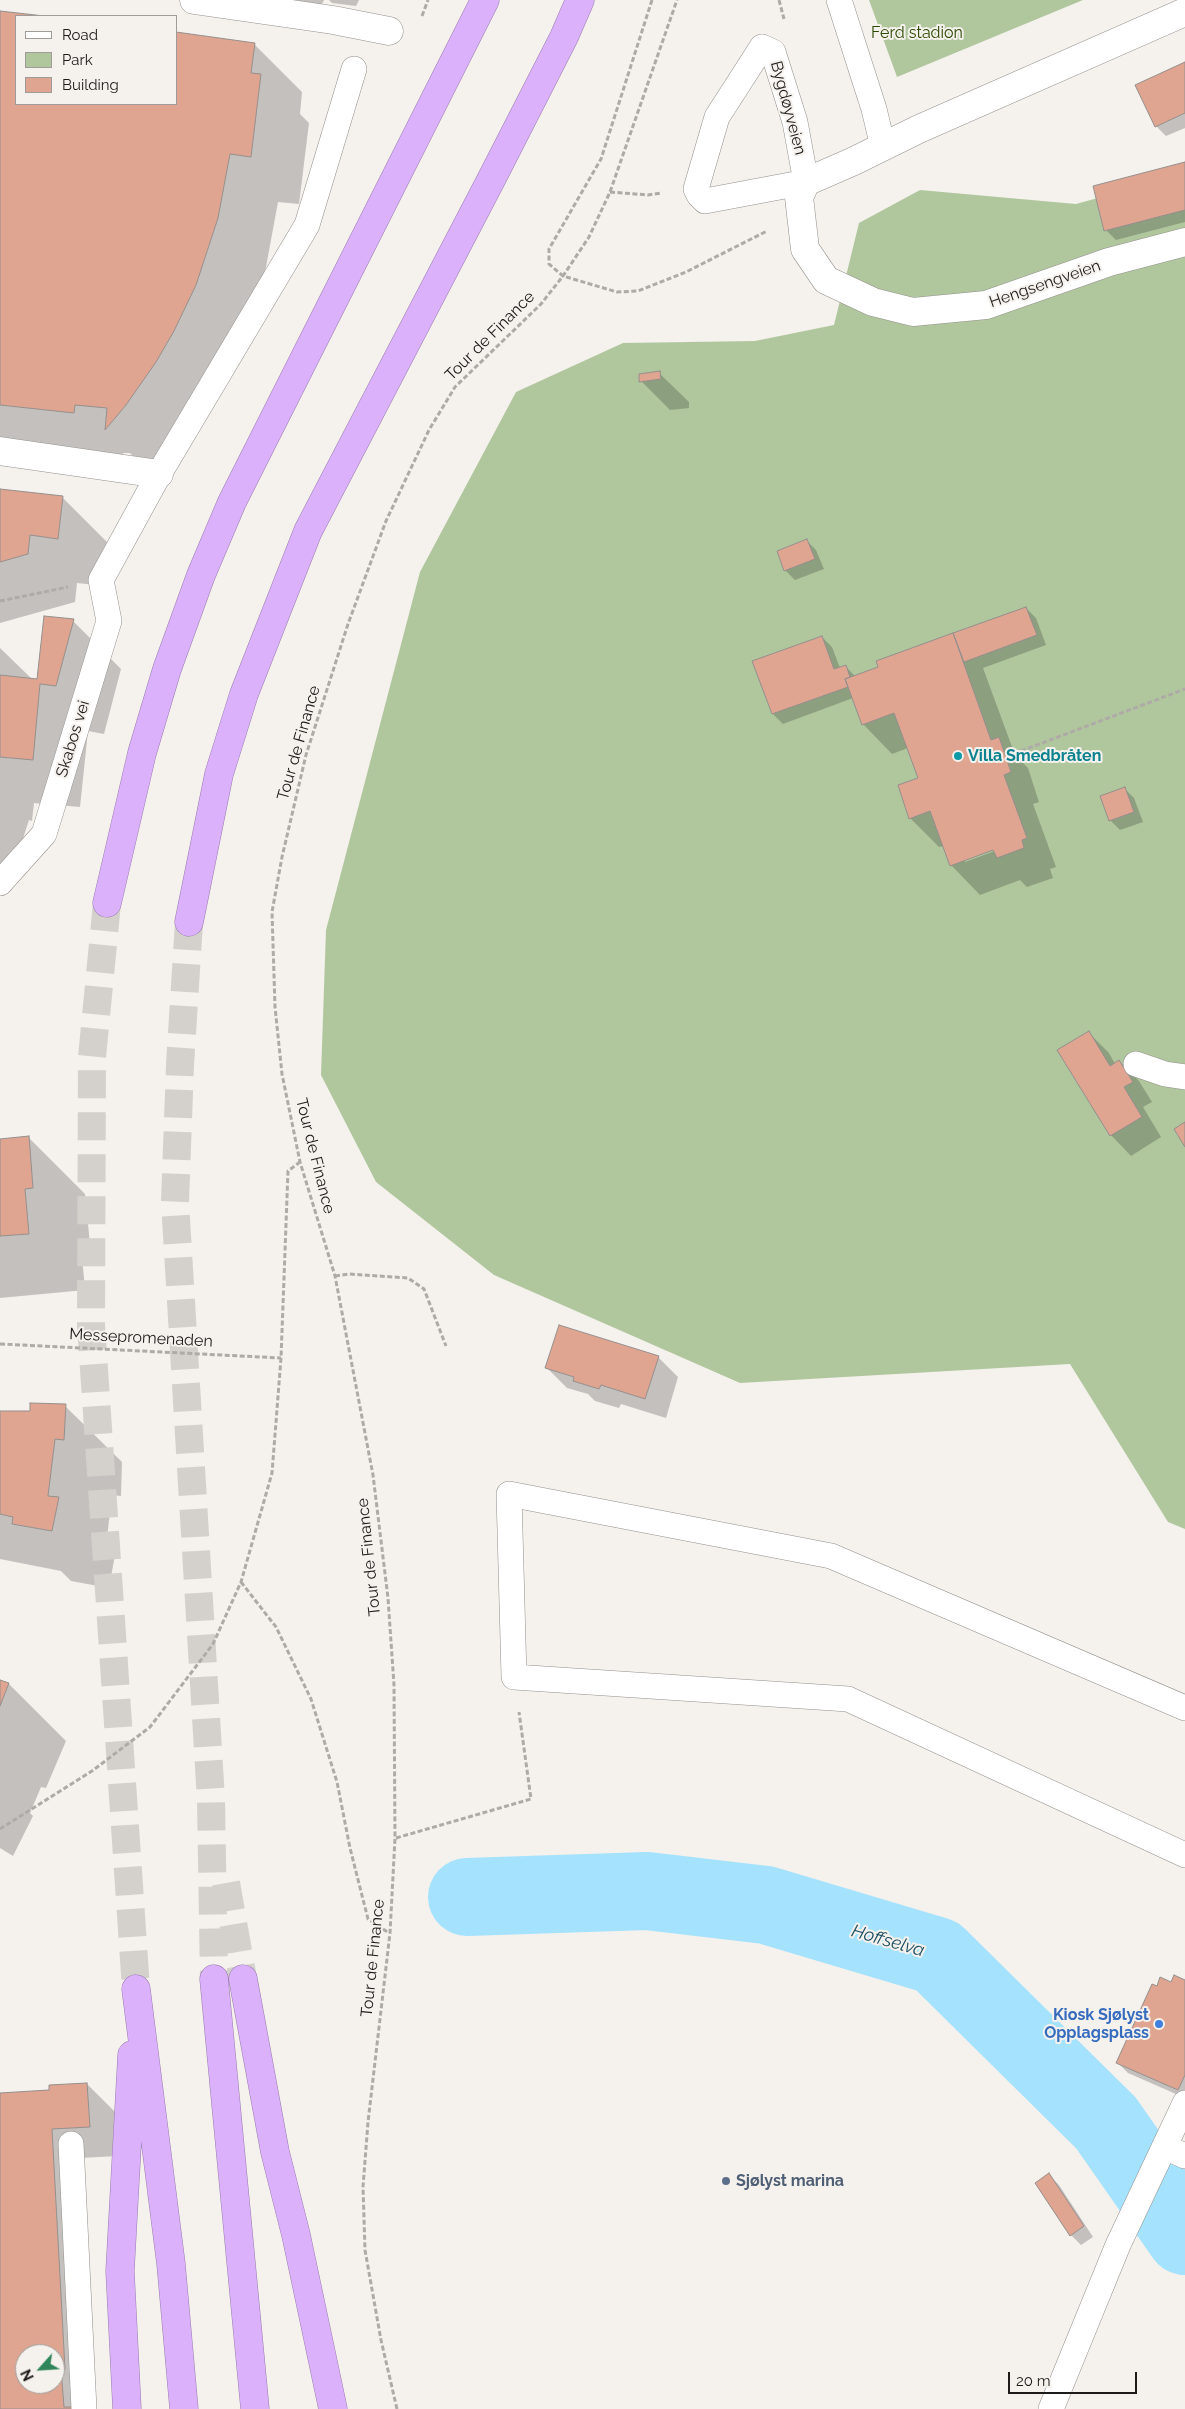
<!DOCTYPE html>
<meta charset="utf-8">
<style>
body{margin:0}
#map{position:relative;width:1185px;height:2409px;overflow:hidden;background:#f5f1ed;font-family:Raleway,sans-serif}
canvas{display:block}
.legend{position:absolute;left:15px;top:15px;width:162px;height:90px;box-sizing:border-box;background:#f5f1ed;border:1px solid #9e9b98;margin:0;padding:6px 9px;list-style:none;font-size:15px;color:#1c1b19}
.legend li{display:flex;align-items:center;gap:10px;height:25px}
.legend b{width:25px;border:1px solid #9e9b98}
.north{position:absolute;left:15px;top:2344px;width:50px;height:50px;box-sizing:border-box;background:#f5f1ed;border:1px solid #9e9b98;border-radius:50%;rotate:244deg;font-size:14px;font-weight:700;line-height:20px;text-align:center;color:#1c1b19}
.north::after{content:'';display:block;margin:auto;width:18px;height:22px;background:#30865a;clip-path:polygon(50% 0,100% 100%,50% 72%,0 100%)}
.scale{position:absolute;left:1008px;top:2372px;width:129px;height:22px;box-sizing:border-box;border:2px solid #1c1b19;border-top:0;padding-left:6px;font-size:15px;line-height:18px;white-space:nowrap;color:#1c1b19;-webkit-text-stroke:4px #f5f1ed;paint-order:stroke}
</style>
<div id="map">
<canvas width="1185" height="2409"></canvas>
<ul class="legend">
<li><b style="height:6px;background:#fff"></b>Road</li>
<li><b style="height:14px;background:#b0c79e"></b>Park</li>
<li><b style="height:14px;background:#dfa591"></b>Building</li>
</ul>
<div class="north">N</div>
<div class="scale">20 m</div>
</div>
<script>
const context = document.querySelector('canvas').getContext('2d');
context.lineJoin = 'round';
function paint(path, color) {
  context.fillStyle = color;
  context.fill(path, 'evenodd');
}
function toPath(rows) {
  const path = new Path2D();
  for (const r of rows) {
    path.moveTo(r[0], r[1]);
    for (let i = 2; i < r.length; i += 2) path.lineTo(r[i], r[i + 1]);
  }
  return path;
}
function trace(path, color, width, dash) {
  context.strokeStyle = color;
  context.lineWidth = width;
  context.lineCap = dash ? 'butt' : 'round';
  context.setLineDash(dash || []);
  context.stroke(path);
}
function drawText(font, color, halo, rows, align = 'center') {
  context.font = font + ' Raleway,sans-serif';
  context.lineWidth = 4;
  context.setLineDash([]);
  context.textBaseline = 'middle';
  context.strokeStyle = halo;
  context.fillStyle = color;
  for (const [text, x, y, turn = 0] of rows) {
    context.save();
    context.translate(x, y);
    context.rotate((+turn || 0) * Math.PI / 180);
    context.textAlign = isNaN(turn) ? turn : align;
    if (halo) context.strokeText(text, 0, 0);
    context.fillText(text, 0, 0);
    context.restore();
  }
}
paint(toPath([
 [869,0,1083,0,897,77],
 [1185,174,1185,1529,1168,1522,1070,1364,740,1383,494,1275,376,1182,321,1075,326,930,420,572,516,392,623,343,755,341,834,325,859,223,920,190,1076,204]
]), '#b0c79e');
paint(toPath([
 [273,0,324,0,322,4,317,7],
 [329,0,359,0,356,6,332,3],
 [0,13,24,16,16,16,16,104,176,104,254,44,302,92,300,114,309,123,299,204,278,202,266,267,244,334,153,477,130,453,123,453,122,461,0,447],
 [1185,63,1185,128,1166,136,1156,126],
 [1185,163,1185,222,1116,240,1106,230],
 [659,373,689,402,689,408,670,410,641,381],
 [0,490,62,497,111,546,105,586,77,583,75,602,0,623],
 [806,540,816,550,824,569,795,580,785,570],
 [1026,608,1036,618,1046,645,983,668,1015,755,1028,768,1039,802,1033,804,1056,867,1050,869,1053,878,1027,887,1020,880,980,895,951,865,944,846,939,847,910,818,919,779,908,748,892,754,863,724,853,698,783,724,773,714,754,662,822,637,832,647,840,668,845,666,855,676,879,667,877,662],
 [999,847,1000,849,965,862,965,859],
 [73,621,121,669,104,734,88,731,80,807,34,803,32,821,29,820,19,851,0,886,0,648,33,680,38,681],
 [1124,788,1134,798,1143,822,1120,830,1110,820],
 [1089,1033,1109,1053,1115,1064,1119,1061,1139,1081,1152,1102,1143,1107,1161,1137,1131,1156,1111,1135],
 [28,1137,85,1194,90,1244,81,1245,85,1290,0,1298,0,1140],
 [658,1357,678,1377,666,1418,621,1404,619,1408,595,1401,588,1394,567,1388,547,1368],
 [65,1406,122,1462,121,1496,112,1495,106,1546,115,1555,109,1588,71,1581,61,1571,0,1559,0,1412,32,1413],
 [0,1681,9,1684,66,1741,46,1788,41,1787,30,1813,33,1816,13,1856,0,1848],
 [1185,1981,1185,2098,1128,2073,1118,2063,1157,1988],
 [87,2084,116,2113,118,2156,80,2158,91,2409,0,2409,0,2094,51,2091],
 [25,2354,55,2354,55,2384,25,2384],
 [1049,2175,1059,2185,1093,2237,1081,2245,1071,2235]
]), '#0003');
trace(toPath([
 [467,1897,647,1891,766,1905,937,1956,1106,2123,1185,2236]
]), '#a4e2fe', 78);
const building = toPath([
 [0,11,44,16,16,16,16,104,176,104,176,32,255,43,251,73,261,74,251,157,230,154,218,218,196,285,174,331,156,362,126,405,105,430,107,408,75,405,74,413,0,405,0,11],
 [1185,62,1185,113,1155,127,1135,85,1185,62],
 [1185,162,1185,210,1104,231,1093,186,1185,162],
 [660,371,661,379,639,382,639,374,660,371],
 [0,489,63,496,58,539,30,535,28,554,0,562,0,489],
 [807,539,815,559,784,571,777,551,807,539],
 [1026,607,1037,635,964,662,953,633,1026,607],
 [44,616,74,619,56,686,40,684,33,760,0,757,0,675,37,679,44,616],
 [953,633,991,740,999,737,1011,772,1004,775,1027,838,1022,840,1024,848,997,858,993,850,950,866,930,811,909,819,898,785,918,778,894,713,862,725,845,679,878,667,876,661,953,633],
 [822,636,834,669,846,665,850,677,845,679,848,687,772,714,752,661,822,636],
 [1125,787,1134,812,1109,821,1100,796,1125,787],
 [1089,1031,1110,1066,1119,1060,1133,1082,1124,1087,1142,1117,1110,1136,1057,1050,1089,1031],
 [1185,1122,1185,1147,1174,1129,1185,1122],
 [29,1136,33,1188,25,1189,29,1234,0,1236,0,1139,29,1136],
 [559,1325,659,1356,645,1399,601,1385,599,1389,573,1381,574,1377,545,1368,559,1325],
 [30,1403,66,1404,64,1440,55,1439,48,1496,59,1497,52,1531,12,1524,13,1517,0,1514,0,1411,30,1411,30,1403],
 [0,1680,9,1683,0,1706,0,1680],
 [1174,1975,1185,1980,1185,2075,1178,2090,1116,2063,1152,1984,1157,1986,1160,1977,1171,1982,1174,1975],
 [87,2083,90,2127,52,2129,65,2369,61,2369,64,2407,73,2407,73,2409,0,2409,0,2093,49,2090,49,2085,87,2083],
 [25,2354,55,2354,55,2384,25,2384,25,2354],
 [1049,2173,1084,2226,1070,2236,1035,2183,1049,2173]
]);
paint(building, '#dfa591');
trace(building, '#958f8d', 1);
trace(toPath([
 [107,903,92,1057,91,1325,136,1989],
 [189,922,180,1065,175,1202,211,1800,214,1979],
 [226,1883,243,1979]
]), '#d4d1cd', 28, [28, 14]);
const lane = toPath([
 [839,0,874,109,883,147],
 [762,47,773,52,795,122,806,182,705,201,699,195,696,189,717,117,762,47],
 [0,883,44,834,109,621,101,580,159,474,307,225,354,69],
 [1136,1064,1165,1074,1185,1077],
 [1185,1708,831,1556,509,1494,514,1677,848,1699,1185,1855],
 [71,2144,84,2409],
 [1165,2147,1185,2156],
 [1051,2409,1118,2245,1185,2103]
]);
const street = toPath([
 [194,0,333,20,389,31],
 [1185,12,919,129,854,161,806,182,799,197,805,249,826,280,873,302,913,312,986,305,1109,262,1185,242],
 [0,451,159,474]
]);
const highway = toPath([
 [107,903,142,753,167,669,201,575,232,502,485,0],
 [189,922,219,774,244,694,308,531,493,176,564,37,580,0],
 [214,1979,255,2409],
 [243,1979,275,2152,296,2235,333,2409],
 [136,1989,171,2264,184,2409],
 [127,2409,120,2271,132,2055]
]);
trace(lane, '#94908c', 26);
trace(street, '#94908c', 29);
trace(highway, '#987cad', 29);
trace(toPath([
 [652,0,601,159,549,249,549,264,563,276,617,292,638,291,686,272,767,231],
 [779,0,784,19],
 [422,16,428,0],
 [610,192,648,195,661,193],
 [0,601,68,587],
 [1021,751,1185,689],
 [335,1276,349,1274,408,1278,424,1289,446,1346],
 [0,1344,281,1358],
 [241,1582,276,1627,311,1699,337,1782,350,1848,368,1919,389,1933],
 [0,1829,92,1771,150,1727,213,1644,241,1582,272,1473,281,1358,288,1171,300,1162],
 [396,1838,531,1799,519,1712],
 [397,2409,381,2340,365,2250,363,2187,368,2122,390,1933,395,1838,394,1685,388,1598,373,1475,335,1276,300,1162,282,1074,275,1007,272,912,282,857,306,755,348,624,386,521,429,430,455,387,541,304,563,276,589,237,610,192,677,0]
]), '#aeaba7', 3, [5, 2.5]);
trace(lane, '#fff', 25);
trace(street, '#fff', 28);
trace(highway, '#dbb1fc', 28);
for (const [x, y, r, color] of [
 [958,756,5,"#0f9aa8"],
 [1159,2024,5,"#3f7fe0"],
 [726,2181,5,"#5c6f8a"]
]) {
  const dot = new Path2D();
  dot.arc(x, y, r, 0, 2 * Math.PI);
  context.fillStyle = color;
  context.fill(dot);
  trace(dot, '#f5f1ed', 2);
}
drawText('16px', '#2b4a00', '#f5f1ed', [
 ["Ferd stadion",917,33]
]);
drawText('16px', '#1c1b19', '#f5f1ed', [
 ["Bygdøyveien",788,108,75],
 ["Hengsengveien",1045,284,-19],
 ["Tour de Finance",490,336,-45],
 ["Skabos vei",73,739,-73],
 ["Tour de Finance",299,743,-74],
 ["Tour de Finance",315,1156,76],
 ["Messepromenaden",141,1338,3],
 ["Tour de Finance",369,1557,-96],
 ["Tour de Finance",373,1958,-84]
]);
drawText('bold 16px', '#0d838f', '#f5f1ed', [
 ["Villa Smedbråten",968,756]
], 'left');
drawText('bold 16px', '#366cbe', '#f5f1ed', [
 ["Kiosk Sjølyst",1149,2015],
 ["Opplagsplass",1149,2033]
], 'right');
drawText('bold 16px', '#4e5e75', '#f5f1ed', [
 ["Sjølyst marina",736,2181]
], 'left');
drawText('italic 18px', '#1b4d61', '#f5f1ed', [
 ["Hoffselva",888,1941,16]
]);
</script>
